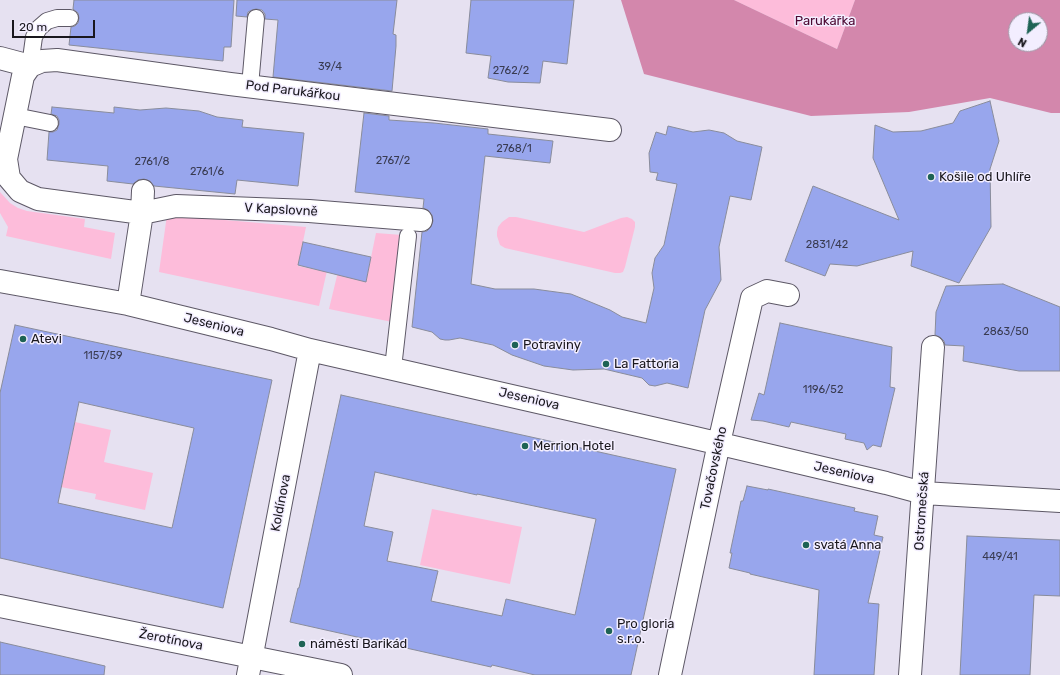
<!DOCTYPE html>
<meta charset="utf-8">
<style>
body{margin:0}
#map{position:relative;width:1060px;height:675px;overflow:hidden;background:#e6e1f1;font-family:Rubik,sans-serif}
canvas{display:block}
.north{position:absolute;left:1008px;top:12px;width:40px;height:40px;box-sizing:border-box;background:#f3eeff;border:1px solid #9c98a5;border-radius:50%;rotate:209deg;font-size:11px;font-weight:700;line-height:16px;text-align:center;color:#19171d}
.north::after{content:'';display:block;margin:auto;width:14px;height:18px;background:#1e6355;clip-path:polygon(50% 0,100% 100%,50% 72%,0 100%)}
.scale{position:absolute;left:12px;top:20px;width:83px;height:18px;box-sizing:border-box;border:2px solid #19171d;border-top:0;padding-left:5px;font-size:12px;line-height:14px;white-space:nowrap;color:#19171d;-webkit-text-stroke:3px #f3eeff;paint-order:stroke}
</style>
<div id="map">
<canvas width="1060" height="675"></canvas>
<div class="north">N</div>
<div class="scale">20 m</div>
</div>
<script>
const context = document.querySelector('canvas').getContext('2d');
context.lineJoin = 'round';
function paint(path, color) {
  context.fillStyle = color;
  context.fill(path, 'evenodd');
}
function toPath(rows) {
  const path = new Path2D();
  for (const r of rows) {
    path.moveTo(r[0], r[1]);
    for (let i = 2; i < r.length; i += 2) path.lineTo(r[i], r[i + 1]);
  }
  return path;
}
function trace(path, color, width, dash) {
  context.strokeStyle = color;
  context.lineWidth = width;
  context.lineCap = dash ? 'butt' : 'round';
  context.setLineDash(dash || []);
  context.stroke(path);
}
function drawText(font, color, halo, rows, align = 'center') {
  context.font = font + ' Rubik,sans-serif';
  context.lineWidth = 3;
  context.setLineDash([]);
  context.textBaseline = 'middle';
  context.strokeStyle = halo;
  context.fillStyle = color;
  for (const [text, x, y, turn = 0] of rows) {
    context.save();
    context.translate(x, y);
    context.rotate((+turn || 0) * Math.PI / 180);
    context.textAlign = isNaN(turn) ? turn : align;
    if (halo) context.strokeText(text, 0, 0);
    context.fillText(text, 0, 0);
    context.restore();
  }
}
paint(toPath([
 [734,0,855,0,837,49],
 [0,192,10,203,18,208,27,211,85,219,84,227,115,233,111,259,6,236,8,227,0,213],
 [167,215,306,227,298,266,317,270,323,246,330,248,331,253,319,306,159,272],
 [509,217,516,217,584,232,621,218,627,217,632,219,635,222,635,227,625,267,623,272,620,273,615,273,505,248,500,245,497,236,497,232,498,227,502,222],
 [376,233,402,235,392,322,329,309,342,255,343,252,346,251,351,253,366,282],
 [75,422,111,430,104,462,153,473,145,510,95,499,96,494,61,487],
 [432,509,522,527,510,584,420,565]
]), '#fdbcda');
paint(toPath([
 [621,0,734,0,837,49,855,0,1060,0,1060,113,1051,113,990,98,909,112,811,116,644,74],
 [1016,20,1040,20,1040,44,1016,44]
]), '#d387ac');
const building = toPath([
 [74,0,234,0,231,47,224,47,223,61,69,45,71,27,75,26,78,23,79,18,78,13,73,9,74,0],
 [237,0,397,0,393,34,396,35,396,46,392,91,273,77,278,20,265,19,265,14,262,10,256,9,252,10,248,12,247,17,236,16,237,0],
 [471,0,574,0,567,64,543,61,540,83,508,82,488,78,491,56,466,53,471,0],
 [990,101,999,141,990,169,991,227,959,283,911,266,913,251,857,266,830,264,825,276,785,261,813,186,899,220,873,158,875,125,893,132,921,131,953,123,960,111,990,101],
 [52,107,114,113,114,107,140,110,166,108,199,111,217,117,243,120,242,127,304,133,298,186,237,180,235,194,154,186,150,181,144,179,138,180,133,184,107,181,108,166,47,160,49,132,53,132,57,130,59,124,59,120,57,116,51,114,52,107],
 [364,113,389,116,389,120,434,123,488,129,488,134,553,141,550,163,485,156,471,284,495,289,534,289,571,294,610,310,622,317,646,323,654,288,652,273,655,258,664,245,677,184,656,180,658,173,650,172,649,153,656,132,666,135,668,126,693,132,709,130,724,133,737,141,762,147,751,200,730,196,719,247,721,280,705,310,688,388,667,383,655,386,649,385,642,378,604,369,573,370,544,366,512,355,493,345,460,338,449,340,445,340,440,339,432,332,412,327,422,232,427,231,431,227,433,221,432,215,428,210,423,208,424,199,355,192,364,113],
 [303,242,371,257,366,282,298,265,303,242],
 [1003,284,1060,307,1060,371,1019,371,963,361,964,346,945,345,944,341,940,337,935,335,936,312,946,286,1003,284],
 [780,323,892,347,890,387,895,388,881,447,873,445,867,450,864,443,845,439,846,434,791,422,789,427,763,421,751,420,759,393,764,395,780,323],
 [15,325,272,380,223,608,0,558,0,393,15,325],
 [79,402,194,428,172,528,58,503,79,402],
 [341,395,676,469,631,675,535,675,492,665,491,667,290,622,298,588,299,588,341,395],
 [375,472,477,495,477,494,596,519,575,615,506,599,502,616,431,601,438,571,387,561,393,532,364,526,375,472],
 [747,486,768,490,768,489,855,508,854,511,878,516,874,535,883,537,868,603,879,604,874,675,814,675,819,590,750,574,750,573,729,568,732,553,730,553,741,501,743,501,747,486],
 [967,536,1060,540,1060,596,1034,595,1030,675,960,675,967,536],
 [0,642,105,666,104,675,0,675,0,642]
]);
paint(building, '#98a6ed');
trace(building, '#898c9b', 1);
const service = toPath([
 [30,66,34,37,39,28,47,21,57,18,70,18],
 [250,86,256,18],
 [15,116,50,123],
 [393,368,408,236]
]);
const pedestrian = toPath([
 [252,657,341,675]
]);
const minor = toPath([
 [0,58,30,66],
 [421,220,309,211,176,206,142,213,38,199,20,191,9,178,6,159,23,76,30,66,42,61,57,60,230,84,610,130],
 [0,281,128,304,271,339,310,350,691,437,886,483,923,493,1060,501],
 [128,304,142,213,143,191],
 [0,606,252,657],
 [248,675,310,350],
 [670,675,719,443,752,298,767,291,788,295],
 [910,675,933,347]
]);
trace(service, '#5d5866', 18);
trace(pedestrian, '#5d5866', 24);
trace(minor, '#5d5866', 24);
trace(service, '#fff', 16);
trace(pedestrian, '#fff', 22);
trace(minor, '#fff', 22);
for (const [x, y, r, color] of [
 [931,177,4,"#1e6355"],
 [23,339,4,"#1e6355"],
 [515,345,4,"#1e6355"],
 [606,364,4,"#1e6355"],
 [525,446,4,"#1e6355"],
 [806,545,4,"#1e6355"],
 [609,631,4,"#1e6355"],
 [302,644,4,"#1e6355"]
]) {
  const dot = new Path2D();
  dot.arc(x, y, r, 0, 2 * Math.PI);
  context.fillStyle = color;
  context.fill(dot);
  trace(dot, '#f3eeff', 1.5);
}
drawText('11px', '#393b51', null, [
 ["39/4",330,67],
 ["2762/2",511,71],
 ["2768/1",514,149],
 ["2767/2",393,161],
 ["2761/8",152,162],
 ["2761/6",207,172],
 ["2831/42",827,245],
 ["2863/50",1006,332],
 ["1157/59",103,356],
 ["1196/52",823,390],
 ["449/41",1000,557]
]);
drawText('13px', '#4c0731', '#f3eeff', [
 ["Parukářka",825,21]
]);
drawText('13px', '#19171d', '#f3eeff', [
 ["Pod Parukářkou",293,91,7],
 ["V Kapslovně",281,210,3],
 ["Jeseniova",214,325,14],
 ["Jeseniova",529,399,13],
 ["Tovačovského",714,468,-78],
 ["Jeseniova",844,473,13],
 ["Koldínova",281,503,-79],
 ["Ostromečská",922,511,-86],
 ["Žerotínova",171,640,11]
]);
drawText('13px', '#19171d', '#f3eeff', [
 ["Košile od Uhlíře",939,177],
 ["Atevi",31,339],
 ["Potraviny",523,345],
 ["La Fattoria",614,364],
 ["Merrion Hotel",533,446],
 ["svatá Anna",814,545],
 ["Pro gloria",617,624],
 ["s.r.o.",617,639],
 ["náměstí Barikád",310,644]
], 'left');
</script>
